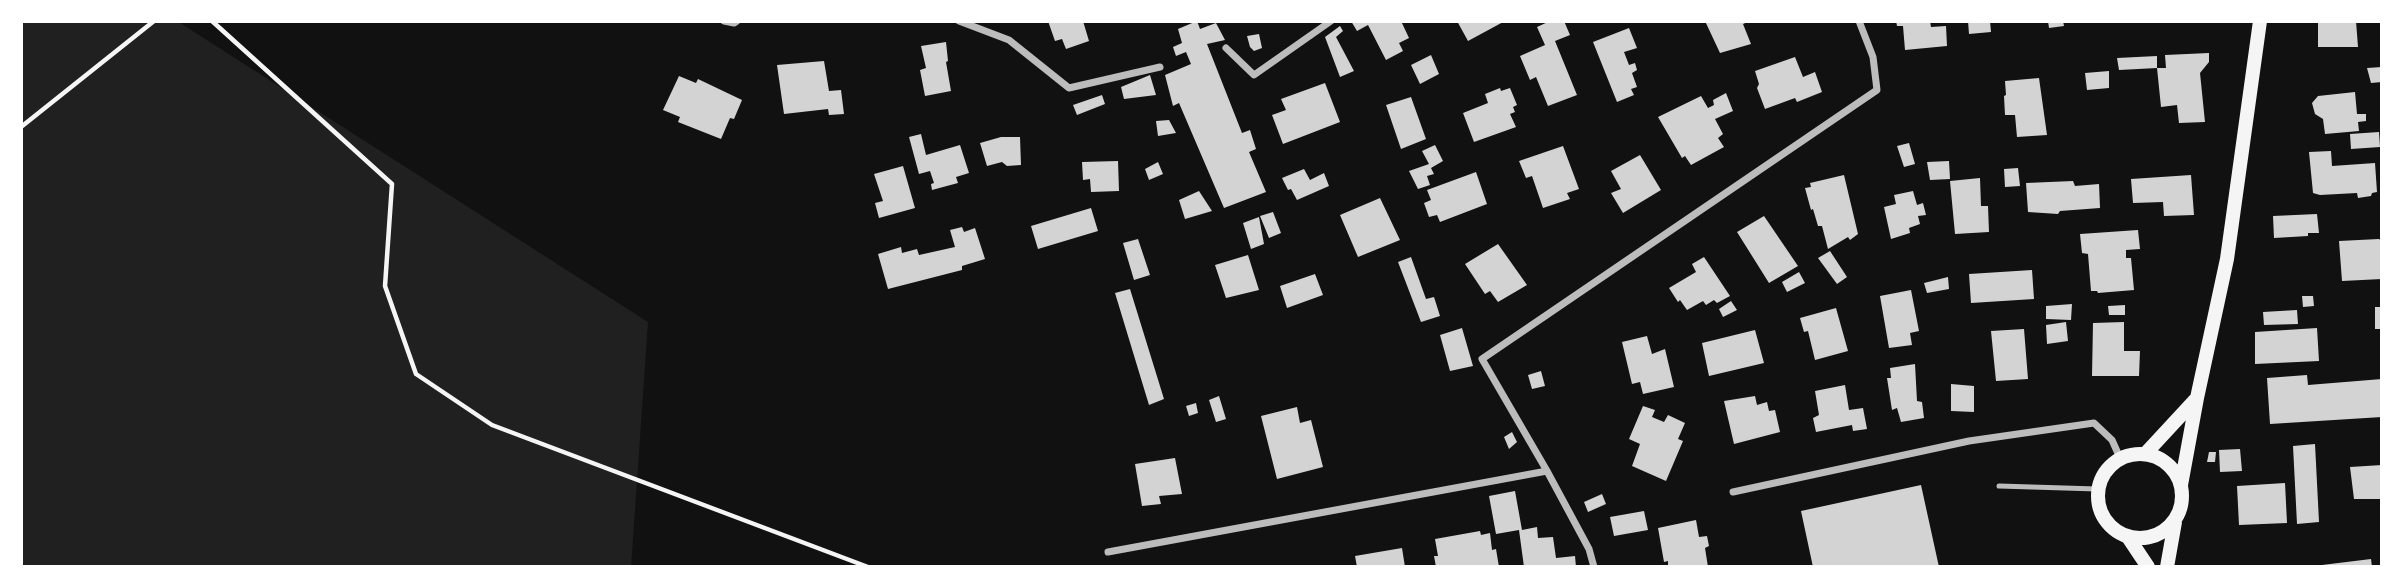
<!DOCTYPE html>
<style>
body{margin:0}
#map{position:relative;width:2403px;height:588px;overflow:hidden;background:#111;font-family:"Exo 2",sans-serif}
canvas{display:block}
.frame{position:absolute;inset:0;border:23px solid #fff;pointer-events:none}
</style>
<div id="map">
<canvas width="2403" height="588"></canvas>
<div class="frame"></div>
</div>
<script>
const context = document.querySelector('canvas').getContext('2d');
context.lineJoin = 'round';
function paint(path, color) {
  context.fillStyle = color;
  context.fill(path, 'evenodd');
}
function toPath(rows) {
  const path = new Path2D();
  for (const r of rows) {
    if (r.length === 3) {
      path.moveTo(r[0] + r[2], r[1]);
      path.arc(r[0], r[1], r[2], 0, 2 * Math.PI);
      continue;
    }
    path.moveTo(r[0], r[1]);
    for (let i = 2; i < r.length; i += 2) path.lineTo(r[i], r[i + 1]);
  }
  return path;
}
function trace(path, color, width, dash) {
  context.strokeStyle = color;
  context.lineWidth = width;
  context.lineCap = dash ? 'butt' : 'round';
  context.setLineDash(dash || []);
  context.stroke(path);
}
paint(toPath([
 [21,21,177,21,648,322,631,567,21,567]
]), '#202020');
paint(toPath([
 [1048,21,1083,21,1089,41,1066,49,1062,39,1055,41],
 [1197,21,1200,29,1216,23,1225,40,1207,44,1242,133,1250,130,1256,149,1249,152,1266,192,1224,208,1179,103,1173,106,1165,75,1191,64,1186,52,1176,56,1173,47,1182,43,1178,29],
 [1351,21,1401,21,1409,38,1399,43,1403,51,1386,60,1368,25,1357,31],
 [1457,21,1505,21,1468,41],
 [1550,21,1564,21,1570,35,1555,41,1577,95,1548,106,1536,77,1530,80,1520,56,1545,45,1537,27],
 [1705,21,1750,21,1743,24,1751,44,1720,53],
 [1896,21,1930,21,1931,27,1946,26,1947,46,1905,50,1903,26,1897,26],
 [1968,21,1990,21,1991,32,1969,34],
 [2048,21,2063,21,2064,26,2049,28],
 [2318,21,2356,21,2358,47,2318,47],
 [1340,26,1343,31,1336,37,1354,71,1340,77,1325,37],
 [1629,28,1637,48,1624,52,1629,65,1635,63,1637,70,1632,73,1637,87,1631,89,1634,95,1617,102,1593,42],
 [1259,34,1262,48,1254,51,1250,47,1247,36],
 [946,42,948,61,946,62,951,91,925,96,920,70,926,68,921,46],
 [2209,53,2209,62,2200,73,2205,122,2179,123,2177,105,2161,107,2157,68,2166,68,2165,55],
 [1431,55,1439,74,1420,84,1411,65],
 [2157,56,2157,68,2119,70,2117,58],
 [1795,57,1803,77,1815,72,1822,92,1797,102,1795,98,1765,109,1757,88,1759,84,1755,71],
 [824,61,829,91,841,90,844,114,829,115,828,109,784,114,777,65],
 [2382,67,2382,82,2371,83,2367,68],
 [2109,71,2109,88,2087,90,2085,73],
 [1150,75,1156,95,1124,99,1121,87],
 [679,76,696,83,698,79,742,100,734,119,730,118,721,139,678,122,680,117,663,110],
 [2039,78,2047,135,2017,137,2015,115,2005,115,2004,96,2006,95,2005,81],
 [1325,83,1340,122,1283,144,1272,115,1286,110,1281,99],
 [1500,88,1501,91,1510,88,1517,105,1513,107,1515,112,1510,114,1516,127,1474,142,1463,113,1488,103,1485,94],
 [2355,92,2357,114,2366,114,2366,121,2358,122,2359,131,2325,134,2323,119,2315,114,2312,103,2318,96],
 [1726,93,1733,111,1715,119,1723,134,1718,138,1724,147,1691,165,1685,156,1682,158,1658,117,1701,96,1708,108,1714,105,1713,100],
 [1102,95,1105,104,1077,115,1073,105],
 [1411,97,1426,139,1401,149,1386,105],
 [1169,120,1176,133,1158,136,1156,121],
 [2379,132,2380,147,2351,149,2350,134],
 [921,134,926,155,960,145,969,173,956,177,958,183,932,190,931,184,934,183,930,171,919,174,909,137],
 [1001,137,1020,137,1021,165,1007,166,1002,162,987,166,980,143],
 [1909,143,1915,164,1904,167,1897,146],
 [1435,145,1443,161,1431,168,1434,174,1427,176,1430,185,1418,189,1409,171,1429,164,1422,151],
 [1563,146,1579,189,1567,193,1570,199,1543,208,1532,176,1526,178,1519,161],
 [2331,151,2332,166,2375,163,2377,192,2372,193,2371,196,2358,198,2357,193,2320,195,2313,193,2309,152],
 [1640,155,1661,190,1623,213,1611,193,1621,189,1611,171],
 [1118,161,1119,191,1091,192,1090,179,1083,180,1082,162],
 [1949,161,1950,179,1930,180,1927,162],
 [1158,162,1163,174,1149,180,1145,169],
 [903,166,915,208,879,218,875,203,883,201,874,174],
 [2018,168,2020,186,2005,187,2004,169],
 [1304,169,1310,180,1324,173,1329,186,1297,200,1291,189,1288,190,1282,178],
 [1476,172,1487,204,1440,222,1437,215,1429,217,1424,203,1431,200,1427,190],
 [1844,175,1858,234,1850,240,1848,237,1828,249,1822,226,1818,226,1813,209,1811,210,1805,188,1811,187,1810,183],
 [2191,175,2194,215,2164,216,2163,202,2133,203,2131,179],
 [1980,178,1981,206,1988,206,1989,232,1955,234,1950,181],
 [2073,181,2075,186,2099,184,2100,208,2060,211,2058,214,2028,212,2026,183],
 [1199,191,1212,211,1185,219,1179,200],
 [1913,191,1917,205,1923,203,1926,215,1918,216,1920,224,1909,228,1910,233,1891,239,1884,207,1896,204,1894,195],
 [1380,198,1400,240,1358,257,1340,215],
 [1091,208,1098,231,1038,249,1031,226],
 [1273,212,1281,233,1269,238,1260,216],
 [2317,214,2319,233,2308,233,2308,236,2274,238,2273,216],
 [1764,216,1798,266,1769,283,1737,232],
 [1259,217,1264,244,1251,249,1243,223],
 [962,227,964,232,975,228,985,259,962,266,962,270,888,289,878,254,901,247,902,253,917,249,919,255,955,247,950,230],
 [2138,230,2140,249,2126,250,2126,258,2131,258,2134,290,2098,293,2097,291,2091,291,2088,254,2082,253,2080,234],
 [1138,239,1150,275,1134,280,1123,243],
 [2379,239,2382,241,2382,279,2342,281,2339,241],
 [1498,244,1527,285,1498,302,1490,291,1485,294,1465,264],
 [1830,251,1847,277,1837,284,1818,258],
 [1248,255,1259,290,1226,298,1215,265],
 [1411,257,1426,299,1434,297,1440,316,1421,322,1398,262],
 [1704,257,1730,296,1717,303,1714,300,1706,305,1703,301,1687,310,1680,300,1678,302,1669,288,1696,272,1692,264],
 [2032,270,2034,299,1971,303,1969,274],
 [1799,272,1805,283,1787,292,1782,282],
 [1315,274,1323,295,1287,308,1280,286],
 [1948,277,1949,289,1927,293,1924,283],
 [1130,289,1164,399,1149,405,1115,293],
 [1911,290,1919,331,1910,333,1912,345,1889,348,1880,296],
 [2302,296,2313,296,2314,306,2303,307],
 [1731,301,1737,310,1723,317,1719,309],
 [2072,304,2071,320,2046,319,2046,306],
 [2125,305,2125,315,2109,315,2108,306],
 [2375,307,2382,307,2382,329,2375,329],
 [1836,308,1848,351,1815,360,1808,331,1804,332,1800,318],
 [2297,310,2298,324,2264,325,2263,312],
 [2066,322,2068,341,2047,344,2046,325],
 [2124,322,2124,351,2140,351,2139,376,2092,376,2093,323],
 [1462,328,1473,366,1450,371,1440,335],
 [2317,328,2319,361,2255,364,2255,332],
 [2024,329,2028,379,1996,381,1991,331],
 [1755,330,1764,363,1709,376,1702,343],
 [1647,336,1652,354,1665,349,1674,387,1643,394,1640,382,1632,384,1622,342],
 [1915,364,1917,401,1922,402,1924,418,1901,422,1897,408,1892,410,1887,378,1891,378,1890,368],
 [1541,371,1545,386,1532,389,1528,375],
 [2307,375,2308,385,2382,379,2382,417,2270,424,2267,378],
 [1951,384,1974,386,1974,412,1951,411],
 [1845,385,1849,410,1863,408,1867,429,1853,431,1852,425,1816,432,1813,418,1819,415,1815,391],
 [1219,396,1226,419,1216,422,1209,400],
 [1755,396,1757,405,1767,402,1769,411,1775,410,1780,432,1734,444,1724,401],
 [1196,403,1198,413,1189,416,1186,406],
 [1643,406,1655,410,1652,417,1664,422,1668,415,1685,423,1678,439,1683,441,1666,481,1632,466,1640,444,1629,439],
 [1297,407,1300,423,1311,420,1323,467,1277,479,1261,416],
 [1512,432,1517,442,1509,449,1504,437],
 [2315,444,2319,522,2297,524,2293,446],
 [2240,449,2242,471,2220,472,2219,450],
 [2209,452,2216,452,2215,462,2207,462],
 [1175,458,1182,494,1159,496,1161,504,1142,506,1135,464],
 [2382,465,2382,499,2354,499,2350,467],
 [2285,483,2287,523,2239,525,2237,486],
 [1921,485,1939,567,1813,567,1801,511],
 [1515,491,1522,530,1537,527,1538,538,1553,537,1556,558,1575,556,1576,567,1524,567,1519,530,1496,534,1489,496],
 [1602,494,1606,504,1588,512,1584,502],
 [1644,511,1648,530,1614,536,1610,517],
 [1696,520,1699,537,1707,536,1709,546,1705,548,1708,567,1668,567,1668,561,1664,562,1658,528],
 [1480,531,1481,535,1490,533,1492,550,1496,549,1499,567,1436,567,1434,556,1438,556,1435,539],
 [1402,548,1405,567,1357,567,1355,556],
 [2371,559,2372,567,2322,567,2322,565]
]), '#d3d3d3');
trace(toPath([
 [212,21,392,184,385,286,416,374,492,425,868,567],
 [21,127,154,21]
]), '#f5f5f5', 4.5);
trace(toPath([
 [1999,486,2097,489]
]), '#bcbcbc', 5);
trace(toPath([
 [724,21,734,23,737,21],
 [959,21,1009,40,1069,88,1160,67],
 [1226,48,1254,75,1331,21],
 [1547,471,1589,549,1594,567],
 [1733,492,1969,441,2094,423,2112,440,2120,458],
 [1108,552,1547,471,1482,359,1877,90,1873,57,1859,21]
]), '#bcbcbc', 7);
trace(toPath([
 [2146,453,2196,399],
 [2140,496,42],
 [2181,485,2197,398,2227,259,2260,21],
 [2128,537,2148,567],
 [2167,567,2175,522]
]), '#f5f5f5', 14);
</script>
